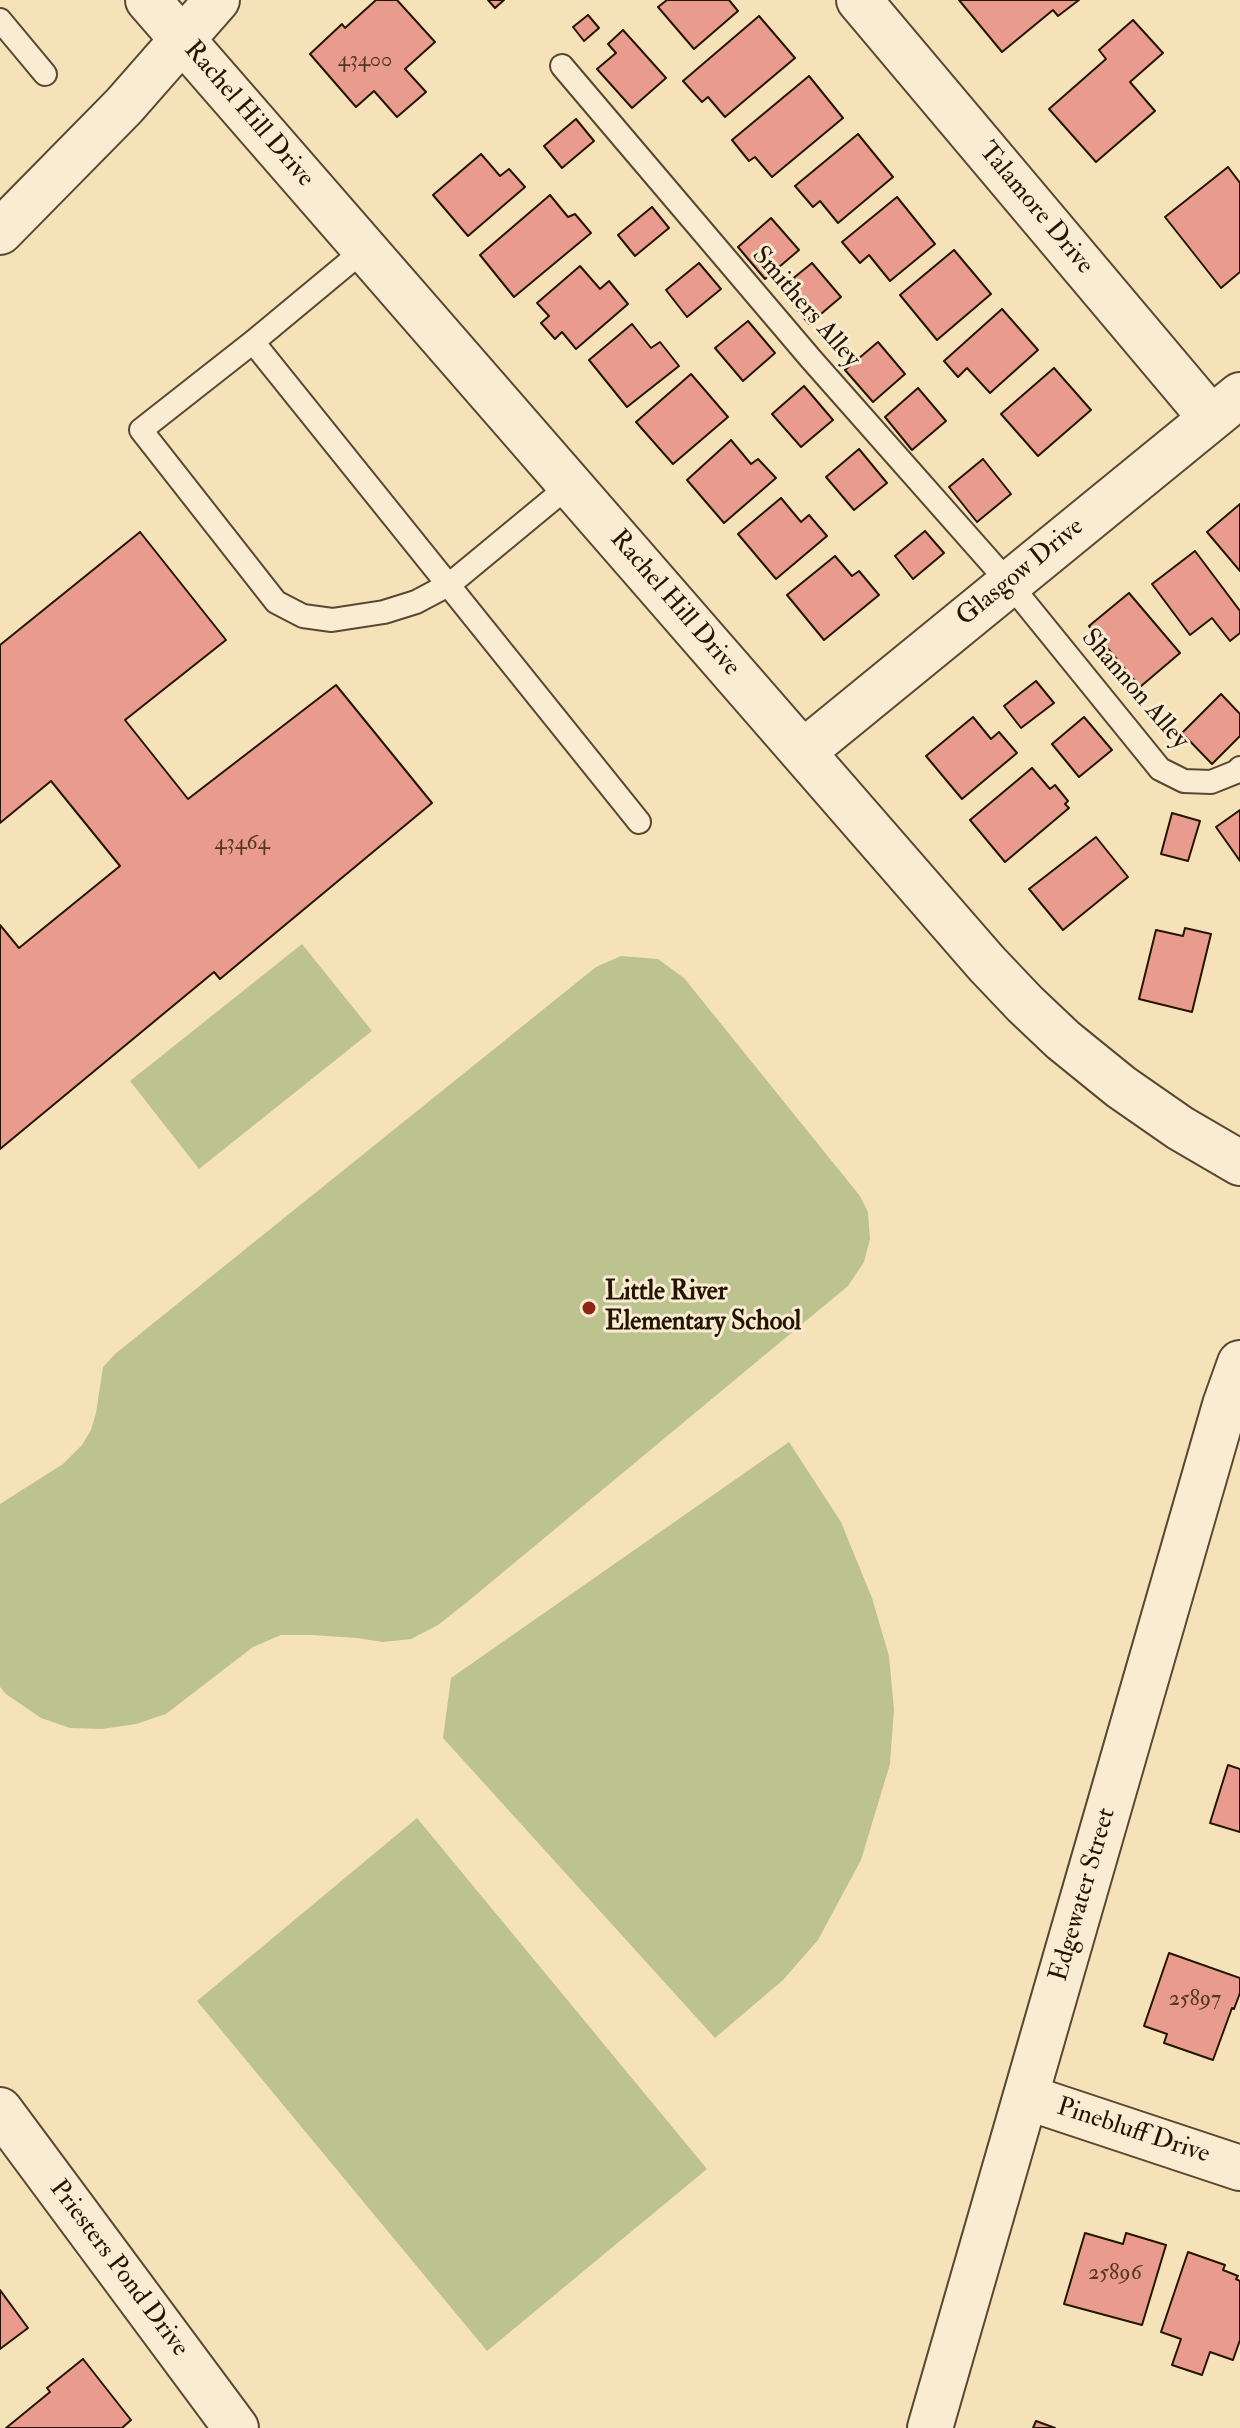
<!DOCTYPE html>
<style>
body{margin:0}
canvas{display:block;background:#f6e2b9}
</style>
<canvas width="1240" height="2428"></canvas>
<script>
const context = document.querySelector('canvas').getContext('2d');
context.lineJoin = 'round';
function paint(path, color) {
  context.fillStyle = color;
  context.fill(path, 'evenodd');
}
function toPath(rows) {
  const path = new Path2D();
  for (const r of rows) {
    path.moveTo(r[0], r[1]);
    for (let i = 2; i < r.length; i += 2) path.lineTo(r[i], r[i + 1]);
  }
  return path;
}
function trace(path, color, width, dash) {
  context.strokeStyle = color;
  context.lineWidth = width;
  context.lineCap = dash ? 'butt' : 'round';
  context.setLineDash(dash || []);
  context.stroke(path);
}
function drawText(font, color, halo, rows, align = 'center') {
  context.font = font + ' "IM FELL Double Pica",serif';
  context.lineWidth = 6;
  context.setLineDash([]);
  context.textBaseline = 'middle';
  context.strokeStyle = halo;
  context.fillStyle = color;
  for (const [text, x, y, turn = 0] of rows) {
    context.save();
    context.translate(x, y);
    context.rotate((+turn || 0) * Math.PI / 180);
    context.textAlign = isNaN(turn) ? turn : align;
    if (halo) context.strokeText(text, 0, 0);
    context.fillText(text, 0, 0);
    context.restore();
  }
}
paint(toPath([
 [302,944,372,1031,199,1169,130,1081],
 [621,956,658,959,684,978,860,1196,868,1212,870,1239,864,1262,848,1286,466,1603,438,1625,411,1639,383,1642,357,1638,312,1635,281,1635,253,1647,166,1714,136,1724,102,1729,70,1728,41,1718,6,1694,0,1687,0,1504,63,1464,82,1445,91,1430,96,1413,103,1367,115,1354,596,967],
 [789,1442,841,1522,872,1598,889,1656,894,1709,890,1764,861,1860,818,1940,783,1980,715,2038,443,1738,451,1678],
 [417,1818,707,2169,487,2351,197,2001]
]), '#bdc38e');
const building = toPath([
 [376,0,397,0,435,42,405,69,426,92,397,117,374,91,356,107,310,54,342,24,345,28,376,0],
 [488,0,504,0,495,8,488,0],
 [667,0,729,0,738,11,694,49,658,7,667,0],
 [959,0,1079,0,1058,16,1053,10,1002,52,959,0],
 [588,15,599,28,584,41,573,27,588,15],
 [759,16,795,58,725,117,708,97,702,102,683,81,759,16],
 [1133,20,1163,53,1130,82,1155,111,1096,162,1049,109,1106,59,1099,50,1133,20],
 [623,30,666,78,632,108,597,69,616,53,608,44,623,30],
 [809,76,843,118,772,177,755,157,749,161,732,140,809,76],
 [576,119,594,141,562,168,544,146,576,119],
 [858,134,893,177,838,223,820,201,813,207,795,186,858,134],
 [481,154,500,176,509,169,525,187,468,236,433,195,481,154],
 [1228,167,1240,183,1240,272,1221,288,1165,217,1228,167],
 [550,195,568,217,575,214,591,233,514,297,480,255,550,195],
 [897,197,935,244,890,281,869,255,860,263,842,242,897,197],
 [652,207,669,228,635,256,618,235,652,207],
 [771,218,799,250,765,279,738,247,771,218],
 [954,250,991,294,937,340,900,295,954,250],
 [699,263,721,289,687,317,666,290,699,263],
 [812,263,841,297,809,324,780,289,812,263],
 [580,266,600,289,609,281,628,304,576,349,562,332,555,339,541,323,549,316,537,303,580,266],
 [1002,309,1038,350,990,393,967,368,958,377,944,361,1002,309],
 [748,321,775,353,743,381,715,348,748,321],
 [632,324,651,348,660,342,679,366,627,407,589,360,632,324],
 [878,342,905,374,873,402,845,370,878,342],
 [1054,368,1091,410,1038,456,1001,414,1054,368],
 [691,374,728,417,673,464,636,422,691,374],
 [804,386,833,420,801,447,772,414,804,386],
 [918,388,946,421,912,450,885,417,918,388],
 [731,440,751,464,758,459,776,478,724,523,687,480,731,440],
 [859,449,887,483,854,510,826,477,859,449],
 [983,459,1011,494,977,522,949,487,983,459],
 [781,498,801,522,809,515,827,536,776,579,738,534,781,498],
 [1240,504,1240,571,1207,532,1240,504],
 [925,531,944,553,913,579,895,556,925,531],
 [140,532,226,640,125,720,188,799,336,685,432,803,220,979,214,972,0,1149,0,925,19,948,120,866,51,781,0,823,0,645,140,532],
 [1195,551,1240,611,1240,633,1230,641,1212,618,1190,635,1152,584,1195,551],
 [835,556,852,576,859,571,879,595,824,640,787,595,835,556],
 [1129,593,1180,653,1140,687,1089,626,1129,593],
 [1036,681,1054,703,1021,728,1004,706,1036,681],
 [1221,694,1240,714,1240,736,1212,764,1182,733,1221,694],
 [973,717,991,739,999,732,1017,753,962,799,926,756,973,717],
 [1084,717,1112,750,1079,777,1052,744,1084,717],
 [1032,768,1050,789,1055,785,1068,801,1065,804,1069,808,1005,862,970,820,1032,768],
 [1240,810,1240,861,1216,827,1240,810],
 [1172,813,1200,821,1188,861,1161,854,1172,813],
 [1096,837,1128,877,1063,930,1029,889,1096,837],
 [1185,928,1211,934,1192,1012,1139,999,1156,930,1183,936,1185,928],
 [1228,1765,1240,1769,1240,1832,1210,1823,1228,1765],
 [1169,1953,1240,1978,1240,1993,1234,2009,1232,2008,1213,2060,1164,2043,1167,2034,1144,2026,1169,1953],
 [1085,2233,1123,2244,1126,2233,1166,2245,1142,2325,1064,2304,1085,2233],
 [1188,2252,1225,2265,1223,2270,1238,2276,1236,2279,1240,2281,1240,2340,1233,2360,1210,2352,1202,2375,1172,2365,1181,2339,1161,2332,1188,2252],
 [0,2290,28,2328,0,2349,0,2290],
 [83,2359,131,2420,122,2428,6,2428,50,2392,47,2388,83,2359],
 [1036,2421,1055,2428,1033,2428,1036,2421]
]);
paint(building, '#e99c8e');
trace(building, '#241503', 2);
const service = toPath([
 [0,20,45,74],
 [562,66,811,359,1009,583,1160,769,1184,781,1211,782,1236,772,1240,768],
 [365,249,253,342,141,430,276,602,303,616,332,620,384,612,416,602,450,584,571,484],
 [253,342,639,822]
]);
const minor = toPath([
 [148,0,987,964,1025,1004,1063,1040,1121,1087,1180,1128,1240,1163],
 [859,0,1211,418],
 [0,232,124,106,217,0],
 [803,752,1240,395],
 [1026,2097,1240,2168],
 [0,2110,236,2428]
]);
const tertiary = toPath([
 [930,2428,1225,1405,1240,1363]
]);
trace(service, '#584830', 26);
trace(minor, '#584830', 48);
trace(tertiary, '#584830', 48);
trace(service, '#f9ecd2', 22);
trace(minor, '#f9ecd2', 44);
trace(tertiary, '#f9ecd2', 44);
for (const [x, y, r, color] of [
 [589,1308,8,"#8f2418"]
]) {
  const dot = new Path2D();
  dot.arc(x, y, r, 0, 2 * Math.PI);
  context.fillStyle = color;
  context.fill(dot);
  trace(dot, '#f9ecd2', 3);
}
drawText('22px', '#553726', null, [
 ["43400",365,61],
 ["43464",242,844],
 ["25897",1195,2000],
 ["25896",1115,2274]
]);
drawText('26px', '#241503', '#f9ecd2', [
 ["Rachel Hill Drive",248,115,49],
 ["Talamore Drive",1035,209,50],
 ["Smithers Alley",805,308,49],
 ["Glasgow Drive",1021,573,-39],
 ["Rachel Hill Drive",674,604,49],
 ["Shannon Alley",1134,690,49],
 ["Edgewater Street",1084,1895,-74],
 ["Pinebluff Drive",1133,2132,18],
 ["Priesters Pond Drive",118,2269,53]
]);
drawText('bold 26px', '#241503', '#f9ecd2', [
 ["Little River",605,1293],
 ["Elementary School",605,1323]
], 'left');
</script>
